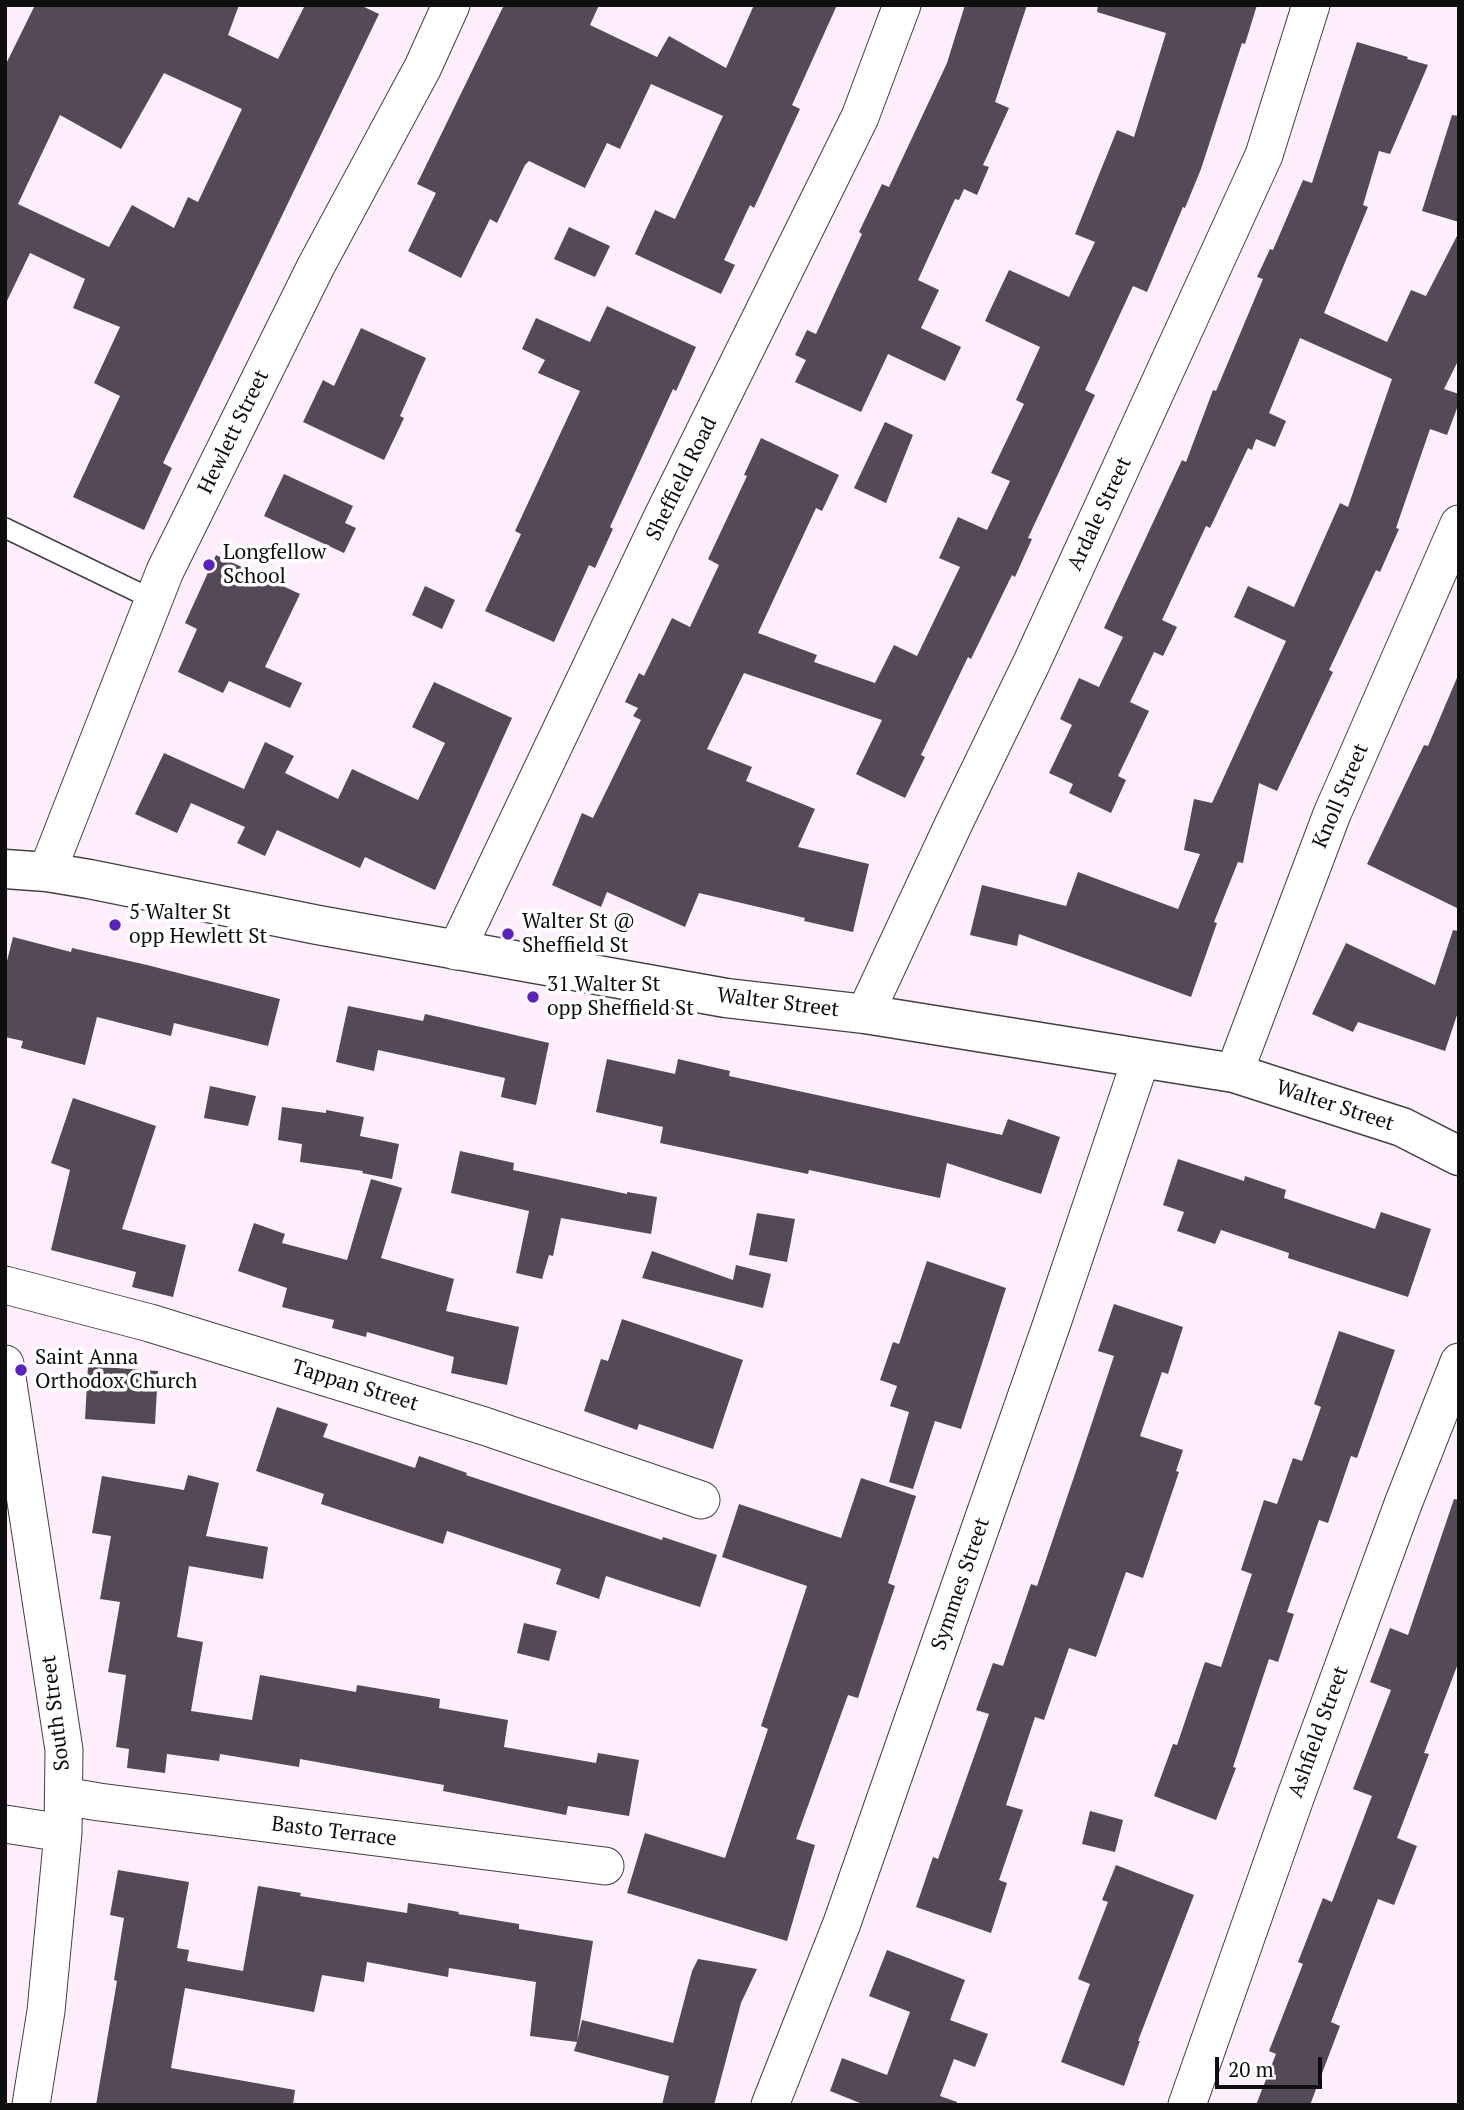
<!DOCTYPE html>
<style>
body{margin:0}
#map{position:relative;width:1464px;height:2110px;overflow:hidden;background:#ffeefb;font-family:"PT Serif",serif}
canvas{display:block}
.frame{position:absolute;inset:0;border:7px solid #0e0e0e;pointer-events:none}
.scale{position:absolute;left:1215px;top:2057px;width:107px;height:32px;box-sizing:border-box;border:4px solid #0e0e0e;border-top:0;padding-left:9px;font-size:21px;line-height:24px;white-space:nowrap;color:#0e0e0e;-webkit-text-stroke:5px #fff;paint-order:stroke}
</style>
<div id="map">
<canvas width="1464" height="2110"></canvas>
<div class="frame"></div>
<div class="scale">20 m</div>
</div>
<script>
const context = document.querySelector('canvas').getContext('2d');
context.lineJoin = 'round';
function paint(path, color) {
  context.fillStyle = color;
  context.fill(path, 'evenodd');
}
function toPath(rows) {
  const path = new Path2D();
  for (const r of rows) {
    path.moveTo(r[0], r[1]);
    for (let i = 2; i < r.length; i += 2) path.lineTo(r[i], r[i + 1]);
  }
  return path;
}
function trace(path, color, width, dash) {
  context.strokeStyle = color;
  context.lineWidth = width;
  context.lineCap = dash ? 'butt' : 'round';
  context.setLineDash(dash || []);
  context.stroke(path);
}
function drawText(font, color, halo, rows, align = 'center') {
  context.font = font + ' "PT Serif",serif';
  context.lineWidth = 7;
  context.setLineDash([]);
  context.textBaseline = 'middle';
  context.strokeStyle = halo;
  context.fillStyle = color;
  for (const [text, x, y, turn = 0] of rows) {
    context.save();
    context.translate(x, y);
    context.rotate((+turn || 0) * Math.PI / 180);
    context.textAlign = isNaN(turn) ? turn : align;
    if (halo) context.strokeText(text, 0, 0);
    context.fillText(text, 0, 0);
    context.restore();
  }
}
paint(toPath([
 [35,5,239,5,228,35,278,59,305,5,360,5,379,14,163,463,172,468,144,530,73,497,120,396,94,383,120,327,73,308,85,279,30,253,5,305,5,66],
 [164,73,242,109,198,202,188,197,174,228,132,205,109,247,18,204,60,115,121,149],
 [504,5,599,5,590,25,657,57,669,36,726,68,754,5,837,5,792,105,800,109,754,208,750,205,724,260,735,265,721,294,635,254,655,210,675,219,723,116,651,84,620,149,607,143,585,188,529,161,525,165,497,223,490,219,461,278,408,251,436,193,417,184],
 [965,5,1027,5,995,102,1009,108,983,165,989,167,977,195,964,189,959,200,955,199,918,280,939,290,921,328,961,347,945,381,888,354,861,412,795,382,806,360,795,355,807,330,816,334,862,234,859,232,882,184,889,187,947,63],
 [1098,5,1257,5,1245,44,1242,43,1201,169,1185,208,1183,207,1147,292,1133,286,1085,390,1095,395,1028,538,1032,539,1015,577,1012,575,971,659,968,657,921,755,925,757,905,798,856,774,882,720,744,673,707,749,752,767,746,781,815,809,798,847,869,864,853,932,804,921,805,918,699,893,685,927,607,892,601,907,552,885,582,813,593,818,641,720,633,716,638,708,625,702,639,673,644,676,672,618,690,627,719,565,708,559,747,476,744,475,761,438,839,475,822,511,816,508,758,633,817,655,814,662,875,683,894,645,917,656,960,567,939,558,958,517,987,530,1010,481,991,473,1024,404,1016,400,1040,347,985,321,1009,270,1069,297,1095,242,1075,234,1117,130,1134,137,1166,33,1097,12],
 [1357,42,1408,57,1407,59,1428,65,1390,154,1379,151,1363,205,1368,207,1324,313,1387,342,1411,290,1426,296,1459,232,1459,359,1444,389,1459,394,1459,403,1447,435,1430,429,1396,528,1399,529,1380,572,1376,570,1329,670,1333,672,1277,791,1259,783,1243,863,1238,862,1214,922,1217,923,1191,997,1019,934,1017,946,970,935,982,885,1066,906,1078,872,1178,909,1200,854,1184,850,1194,799,1212,803,1286,641,1234,617,1248,586,1294,607,1340,503,1348,507,1392,379,1300,338,1269,413,1286,421,1275,447,1256,439,1252,450,1248,448,1210,528,1206,526,1162,620,1177,627,1163,656,1154,652,1130,702,1149,711,1118,776,1126,780,1111,813,1069,793,1073,784,1049,773,1072,725,1060,719,1079,678,1099,687,1123,637,1104,628,1182,460,1186,462,1213,390,1216,391,1263,279,1257,277,1270,249,1273,250,1303,180,1312,183],
 [1452,115,1459,116,1459,222,1422,211],
 [569,227,610,246,595,277,554,259],
 [607,306,696,347,676,391,673,389,610,527,613,529,595,568,589,565,554,642,485,611,521,534,515,531,580,391,538,373,545,360,522,349,536,318,590,342],
 [361,328,426,358,400,416,404,418,384,460,303,422,323,380,334,386],
 [885,422,913,435,886,503,854,488],
 [284,474,353,506,345,523,356,528,344,553,264,516],
 [216,555,300,594,265,667,302,683,290,708,229,681,223,693,178,672,197,629,185,623],
 [425,586,455,600,442,629,412,615],
 [1459,673,1459,909,1367,864,1424,745,1428,746],
 [434,682,512,718,435,890,365,857,360,868,277,830,265,856,237,843,245,827,191,803,177,833,135,814,164,753,244,789,265,742,294,756,285,773,338,799,352,769,418,800,445,743,412,727],
 [1453,930,1459,931,1459,1009,1445,1051,1358,1022,1353,1032,1312,1014,1346,943,1435,985],
 [13,937,71,952,72,948,147,965,280,999,268,1046,174,1023,171,1036,97,1017,85,1065,21,1048,23,1041,5,1037,5,969],
 [348,1006,423,1021,425,1014,549,1043,536,1105,501,1097,505,1078,378,1050,374,1071,336,1062],
 [607,1059,675,1074,678,1059,730,1071,729,1076,1002,1135,1008,1119,1060,1137,1041,1194,947,1163,940,1198,809,1170,808,1174,660,1143,663,1127,596,1112],
 [210,1086,256,1096,248,1126,204,1118],
 [73,1098,156,1126,122,1229,186,1245,173,1297,132,1287,136,1272,51,1250,70,1170,51,1163],
 [282,1107,326,1113,326,1110,364,1117,360,1136,399,1144,392,1179,362,1173,363,1171,300,1162,302,1144,278,1140],
 [460,1151,514,1163,513,1170,627,1194,627,1192,657,1197,651,1234,561,1218,553,1256,549,1255,542,1279,516,1273,529,1211,451,1193],
 [1178,1159,1244,1181,1245,1176,1286,1190,1284,1198,1375,1229,1381,1212,1431,1229,1408,1297,1288,1258,1289,1253,1221,1230,1215,1244,1177,1231,1184,1212,1163,1205],
 [371,1179,402,1188,381,1258,454,1279,446,1311,519,1327,507,1385,451,1373,454,1357,367,1332,366,1337,332,1328,334,1320,282,1307,287,1288,238,1271,254,1223,285,1234,282,1243,347,1260],
 [757,1213,795,1219,787,1262,749,1255],
 [652,1251,733,1280,736,1265,771,1274,763,1308,642,1278],
 [927,1261,1006,1288,961,1429,935,1421,913,1489,889,1482,909,1412,890,1406,897,1386,880,1380,893,1342,899,1344],
 [1114,1304,1183,1327,1168,1374,1162,1372,1140,1436,1183,1450,1176,1471,1179,1472,1143,1578,1126,1572,1096,1657,1069,1648,1044,1720,1035,1717,1006,1805,1023,1810,999,1880,1007,1883,991,1933,916,1907,933,1857,938,1859,989,1714,976,1710,993,1663,1003,1666,1031,1584,1037,1586,1080,1459,1114,1356,1098,1351],
 [622,1319,743,1360,713,1449,639,1424,637,1430,584,1411,601,1359,608,1361],
 [1339,1331,1395,1350,1357,1458,1351,1456,1328,1523,1319,1520,1287,1612,1294,1614,1278,1662,1269,1659,1233,1767,1236,1768,1216,1820,1154,1796,1173,1744,1177,1745,1205,1662,1221,1667,1252,1574,1241,1570,1264,1500,1277,1504,1293,1458,1302,1461,1321,1407,1314,1404],
 [88,1366,158,1371,155,1424,85,1419],
 [277,1407,328,1424,323,1437,415,1468,419,1456,467,1473,466,1475,580,1513,662,1540,663,1537,717,1555,700,1607,606,1576,599,1599,556,1584,561,1569,447,1531,443,1544,321,1504,324,1494,256,1471],
 [188,1475,219,1483,206,1536,268,1547,263,1579,189,1566,177,1637,203,1642,191,1711,252,1720,260,1675,356,1692,357,1685,440,1699,439,1708,508,1720,504,1747,596,1763,598,1753,639,1760,629,1816,568,1806,566,1815,443,1791,444,1785,300,1759,299,1767,220,1754,219,1761,167,1754,165,1773,127,1768,129,1749,116,1747,126,1675,108,1672,120,1602,100,1599,111,1536,92,1533,102,1476,184,1490],
 [861,1478,916,1496,888,1583,895,1586,858,1698,848,1695,796,1839,815,1845,787,1941,627,1893,645,1833,725,1858,768,1729,761,1726,807,1586,722,1557,739,1504,841,1538],
 [1454,1499,1459,1500,1459,1661,1424,1753,1429,1754,1397,1838,1417,1846,1394,1905,1378,1899,1331,2022,1340,2026,1310,2105,1256,2105,1276,2054,1269,2051,1303,1964,1298,1962,1323,1898,1332,1902,1372,1796,1353,1789,1391,1690,1370,1682,1390,1628,1408,1635],
 [524,1623,557,1631,549,1661,517,1653],
 [1090,1811,1123,1820,1115,1852,1082,1844],
 [1116,1865,1194,1895,1138,2041,1140,2041,1124,2086,1061,2062,1090,1984,1078,1979,1108,1902,1102,1900],
 [118,1870,189,1882,177,1948,189,1950,187,1961,243,1971,258,1886,301,1893,300,1896,407,1913,408,1903,459,1912,458,1914,519,1924,519,1929,593,1941,577,2041,582,2020,673,2043,692,1971,698,1959,757,1969,741,2003,714,2105,662,2105,669,2076,574,2051,577,2042,530,2036,536,1982,449,1968,448,1977,367,1962,364,1982,322,1975,314,2012,185,1988,171,2068,295,2090,293,2105,96,2105,117,1981,114,1980,124,1918,110,1915],
 [887,1950,965,1980,950,2020,988,2034,975,2067,954,2059,940,2096,957,2102,957,2105,865,2105,830,2091,842,2058,887,2075,910,2012,869,1996]
]), '#544957');
const service = toPath([
 [5,528,154,600]
]);
const minor = toPath([
 [47,872,165,571,316,266,423,67,451,5],
 [456,951,661,520,860,117,902,5],
 [865,1014,955,821,1032,662,1264,155,1311,5],
 [1234,1073,1332,814,1459,524],
 [5,1285,150,1323,484,1426,701,1500],
 [5,1364,64,1750,63,1833,46,2011,31,2105],
 [64,1796,99,1802,605,1866],
 [5,1824,63,1833],
 [770,2105,842,1923,1051,1326,1141,1059],
 [1187,2105,1294,1801,1403,1504,1459,1362]
]);
const tertiary = toPath([
 [5,869,47,872,89,879,318,925,726,998,865,1014,1234,1073,1402,1127,1459,1156]
]);
trace(service, '#414141', 22);
trace(minor, '#414141', 39);
trace(tertiary, '#414141', 41);
trace(service, '#fff', 19);
trace(minor, '#fff', 37);
trace(tertiary, '#fff', 38);
for (const [x, y, r, color] of [
 [209,565,7,"#5c1ec6"],
 [115,925,7,"#5c1ec6"],
 [508,934,7,"#5c1ec6"],
 [533,997,7,"#5c1ec6"],
 [21,1370,7,"#5c1ec6"]
]) {
  const dot = new Path2D();
  dot.arc(x, y, r, 0, 2 * Math.PI);
  context.fillStyle = color;
  context.fill(dot);
  trace(dot, '#fff', 2.5);
}
drawText('21px', '#0e0e0e', '#fff', [
 ["Hewlett Street",234,432,-64],
 ["Sheffield Road",682,479,-64],
 ["Ardale Street",1100,514,-65],
 ["Knoll Street",1341,796,-67],
 ["Walter Street",778,1003,7],
 ["Walter Street",1335,1106,18],
 ["Tappan Street",355,1386,17],
 ["Symmes Street",961,1584,-71],
 ["South Street",56,1713,-97],
 ["Ashfield Street",1319,1732,-70],
 ["Basto Terrace",334,1832,7]
]);
drawText('21px', '#0e0e0e', '#fff', [
 ["Longfellow",223,553],
 ["School",223,577],
 ["5 Walter St",129,913],
 ["opp Hewlett St",129,937],
 ["Walter St @",522,922],
 ["Sheffield St",522,946],
 ["31 Walter St",547,985],
 ["opp Sheffield St",547,1009],
 ["Saint Anna",35,1358],
 ["Orthodox Church",35,1382]
], 'left');
</script>
